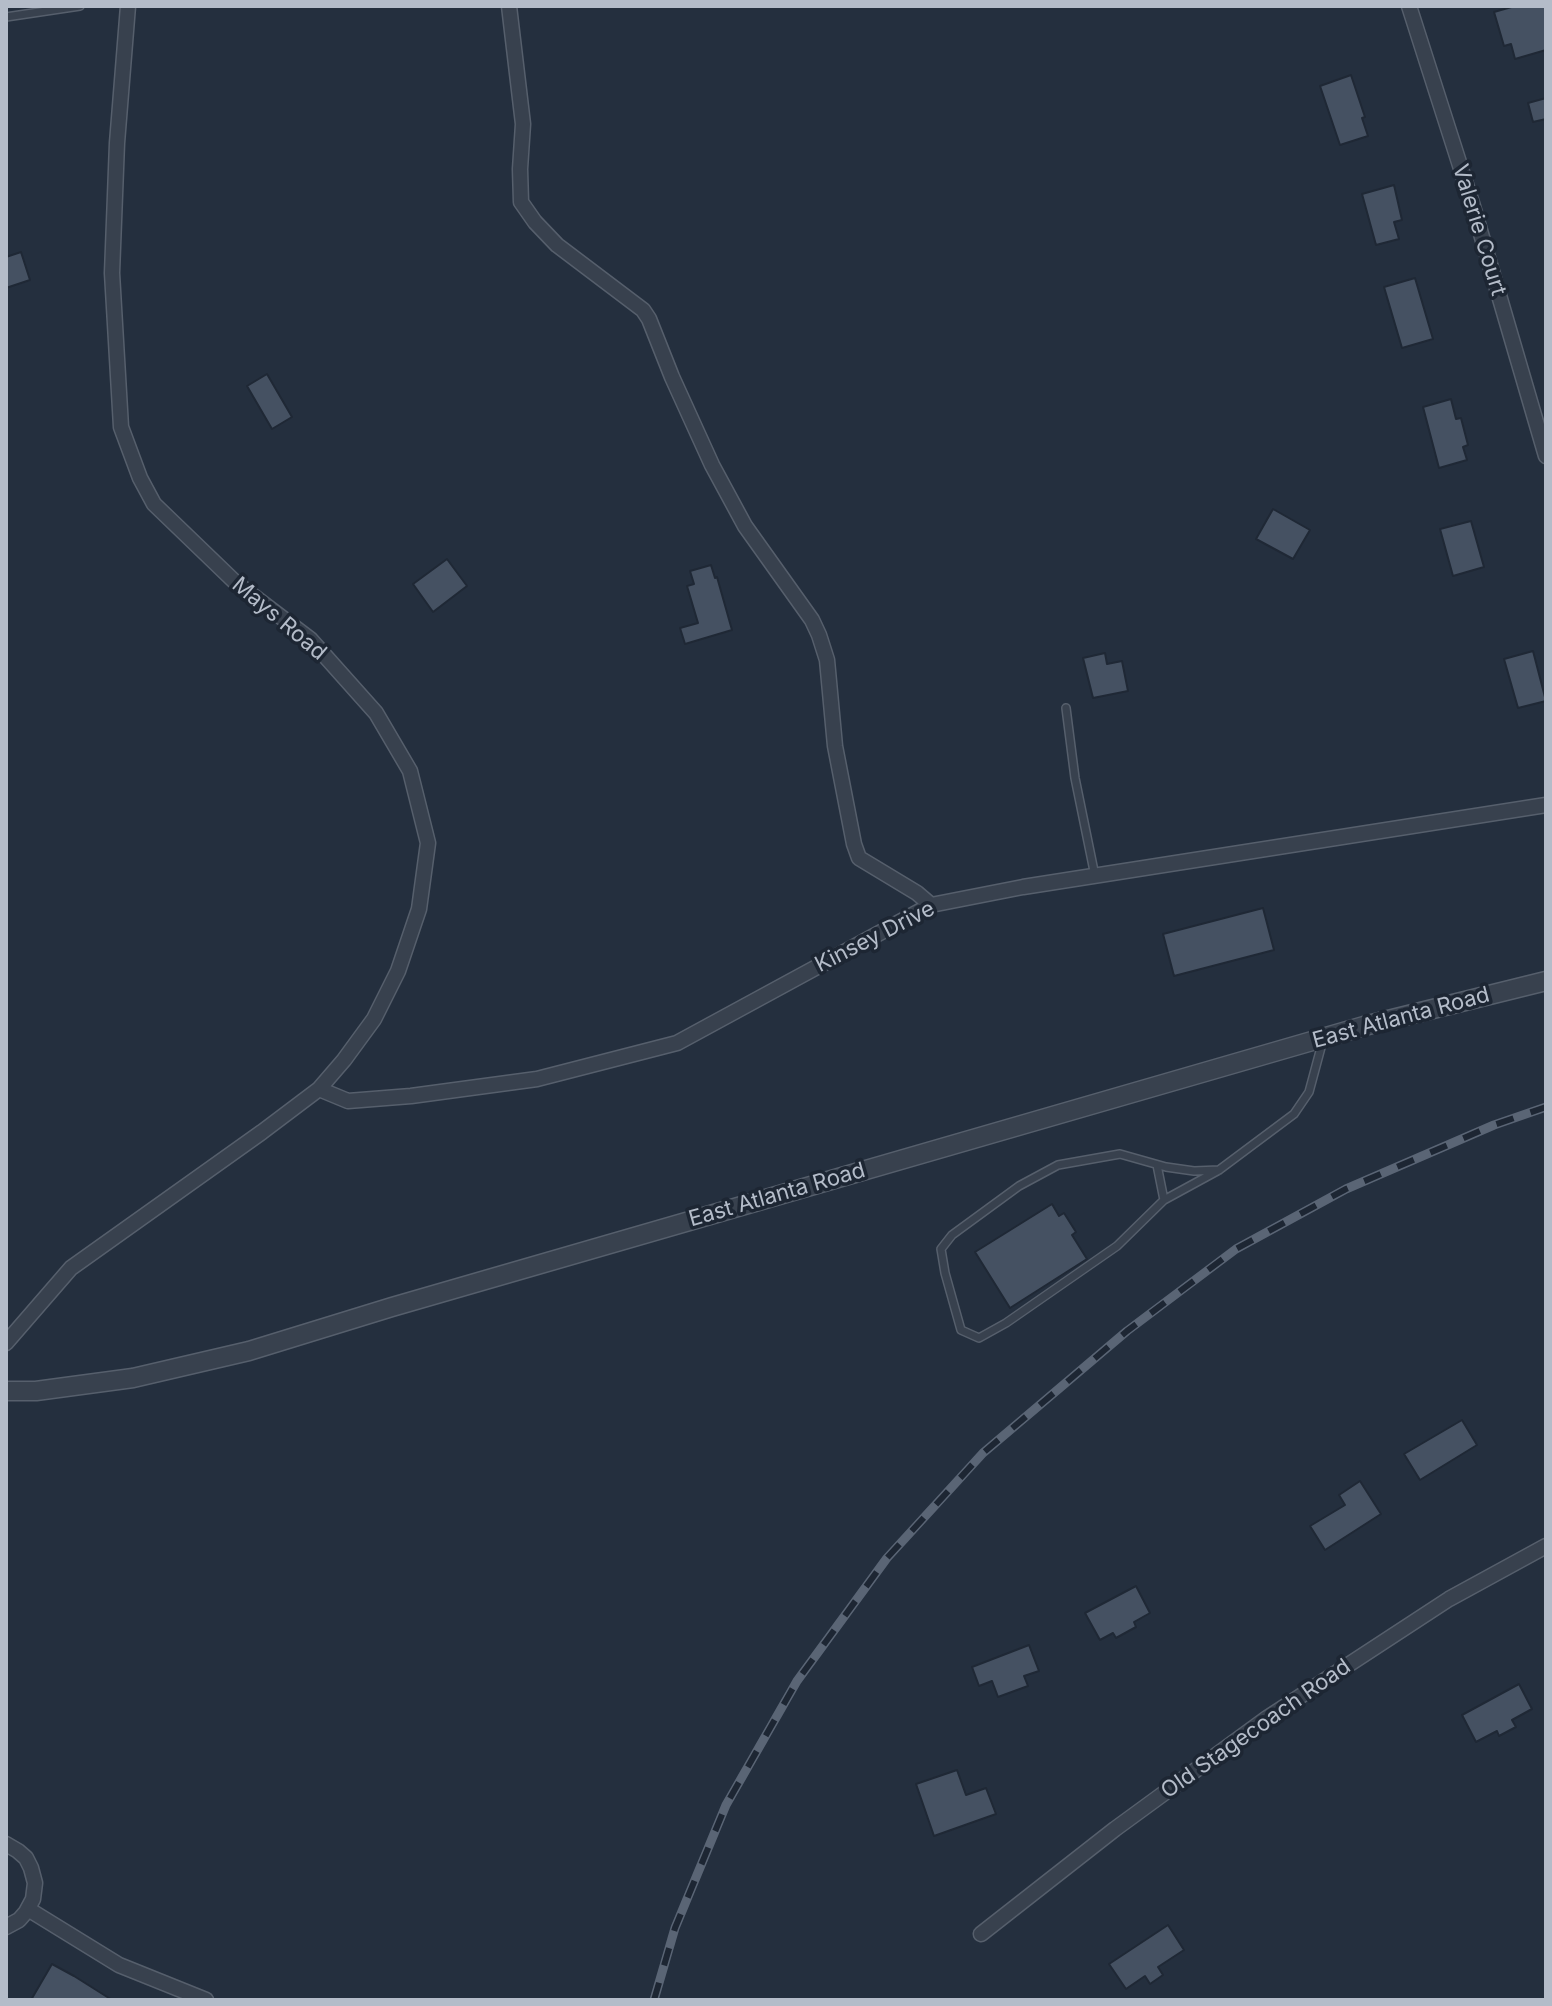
<!DOCTYPE html>
<style>
body{margin:0}
#map{position:relative;width:1552px;height:2006px;overflow:hidden;background:#242f3e;font-family:Inter,sans-serif}
canvas{display:block}
.frame{position:absolute;inset:0;border:8px solid #b4bcc9;pointer-events:none}
</style>
<div id="map">
<canvas width="1552" height="2006"></canvas>
<div class="frame"></div>
</div>
<script>
const context = document.querySelector('canvas').getContext('2d');
context.lineJoin = 'round';
function paint(path, color) {
  context.fillStyle = color;
  context.fill(path, 'evenodd');
}
function toPath(rows) {
  const path = new Path2D();
  for (const r of rows) {
    path.moveTo(r[0], r[1]);
    for (let i = 2; i < r.length; i += 2) path.lineTo(r[i], r[i + 1]);
  }
  return path;
}
function trace(path, color, width, dash) {
  context.strokeStyle = color;
  context.lineWidth = width;
  context.lineCap = dash ? 'butt' : 'round';
  context.setLineDash(dash || []);
  context.stroke(path);
}
function drawText(font, color, halo, rows, align = 'center') {
  context.font = font + ' Inter,sans-serif';
  context.lineWidth = 7;
  context.setLineDash([]);
  context.textBaseline = 'middle';
  context.strokeStyle = halo;
  context.fillStyle = color;
  for (const [text, x, y, turn = 0] of rows) {
    context.save();
    context.translate(x, y);
    context.rotate((+turn || 0) * Math.PI / 180);
    context.textAlign = isNaN(turn) ? turn : align;
    if (halo) context.strokeText(text, 0, 0);
    context.fillText(text, 0, 0);
    context.restore();
  }
}
const building = toPath([
 [1515,6,1546,6,1546,50,1515,59,1511,44,1504,46,1494,12,1515,6],
 [1351,75,1365,117,1362,118,1368,136,1340,145,1320,86,1351,75],
 [1546,98,1546,119,1533,122,1528,103,1546,98],
 [1394,185,1402,220,1394,222,1399,239,1376,245,1362,194,1394,185],
 [21,252,30,280,6,288,6,257,21,252],
 [1415,278,1433,339,1402,348,1384,287,1415,278],
 [267,374,292,417,272,429,247,386,267,374],
 [1451,399,1456,419,1461,418,1468,445,1463,447,1467,460,1439,468,1423,407,1451,399],
 [1273,509,1310,530,1293,559,1256,539,1273,509],
 [1471,521,1484,567,1453,576,1440,529,1471,521],
 [447,559,467,586,433,612,413,584,447,559],
 [711,565,715,578,717,577,732,630,685,644,680,628,698,623,687,586,694,584,690,571,711,565],
 [1533,651,1546,701,1518,708,1504,659,1533,651],
 [1105,653,1107,664,1122,661,1128,691,1093,698,1083,658,1105,653],
 [1263,908,1274,950,1174,976,1163,934,1263,908],
 [1052,1204,1059,1216,1064,1213,1076,1232,1072,1235,1087,1259,1010,1308,975,1252,1052,1204],
 [1462,1420,1477,1445,1420,1480,1404,1454,1462,1420],
 [1360,1481,1381,1514,1325,1550,1310,1526,1345,1505,1339,1495,1360,1481],
 [1136,1586,1150,1613,1134,1622,1136,1627,1116,1638,1113,1633,1100,1640,1085,1613,1136,1586],
 [1029,1645,1039,1671,1024,1676,1028,1686,998,1697,992,1681,979,1686,972,1667,1029,1645],
 [1519,1684,1532,1709,1512,1720,1516,1727,1499,1736,1497,1731,1476,1742,1462,1715,1519,1684],
 [957,1770,966,1795,986,1788,996,1814,934,1836,916,1784,957,1770],
 [1168,1925,1184,1950,1158,1967,1163,1975,1150,1984,1145,1976,1126,1989,1109,1964,1168,1925],
 [52,1964,74,1976,112,2000,31,2000,52,1964]
]);
paint(building, '#455162');
trace(building, '#1f2835', 2);
const service = toPath([
 [6,17,80,6],
 [1066,708,1075,778,1095,876],
 [1157,1165,1164,1200],
 [1219,1170,1194,1171,1166,1167,1120,1154,1058,1165,1019,1186,952,1235,941,1249,945,1273,961,1330,979,1338,1006,1323,1117,1246,1164,1200,1219,1170,1294,1114,1309,1092,1323,1040]
]);
const minor = toPath([
 [509,6,523,124,520,169,521,202,535,222,557,245,643,310,649,319,672,377,712,465,745,526,812,620,819,635,827,660,835,746,854,844,859,858,917,893,931,905],
 [1409,6,1472,203,1546,456],
 [319,1089,348,1101,411,1096,537,1079,677,1043,931,905,1023,887,1546,805],
 [6,1343,71,1268,262,1132,319,1089,344,1060,374,1019,398,971,419,909,428,843,410,771,376,713,310,639,235,582,154,504,140,478,121,427,112,273,117,143,128,6],
 [6,1844,18,1851,26,1858,31,1868,35,1883,33,1899,26,1912,19,1920,6,1927],
 [28,1909,119,1965,206,2000],
 [981,1934,1115,1829,1267,1718,1449,1599,1546,1546]
]);
const tertiary = toPath([
 [6,1391,36,1391,133,1378,249,1351,392,1307,1364,1026,1546,981]
]);
trace(service, '#565f6c', 10);
trace(minor, '#565f6c', 17);
trace(tertiary, '#565f6c', 21);
trace(service, '#38414e', 7);
trace(minor, '#38414e', 14);
trace(tertiary, '#38414e', 18);
const rail = toPath([
 [654,2000,675,1928,726,1805,797,1681,887,1558,983,1453,1127,1331,1236,1249,1346,1189,1494,1125,1546,1107]
]);
trace(rail, '#5a6575', 9);
trace(rail, '#1d2633', 6, [18]);
drawText('22px', '#b4bcc9', '#1d2633', [
 ["Valerie Court",1479,230,73],
 ["Mays Road",279,619,40],
 ["Kinsey Drive",875,937,-27],
 ["East Atlanta Road",1401,1018,-15],
 ["East Atlanta Road",777,1195,-16],
 ["Old Stagecoach Road",1256,1729,-35]
]);
</script>
